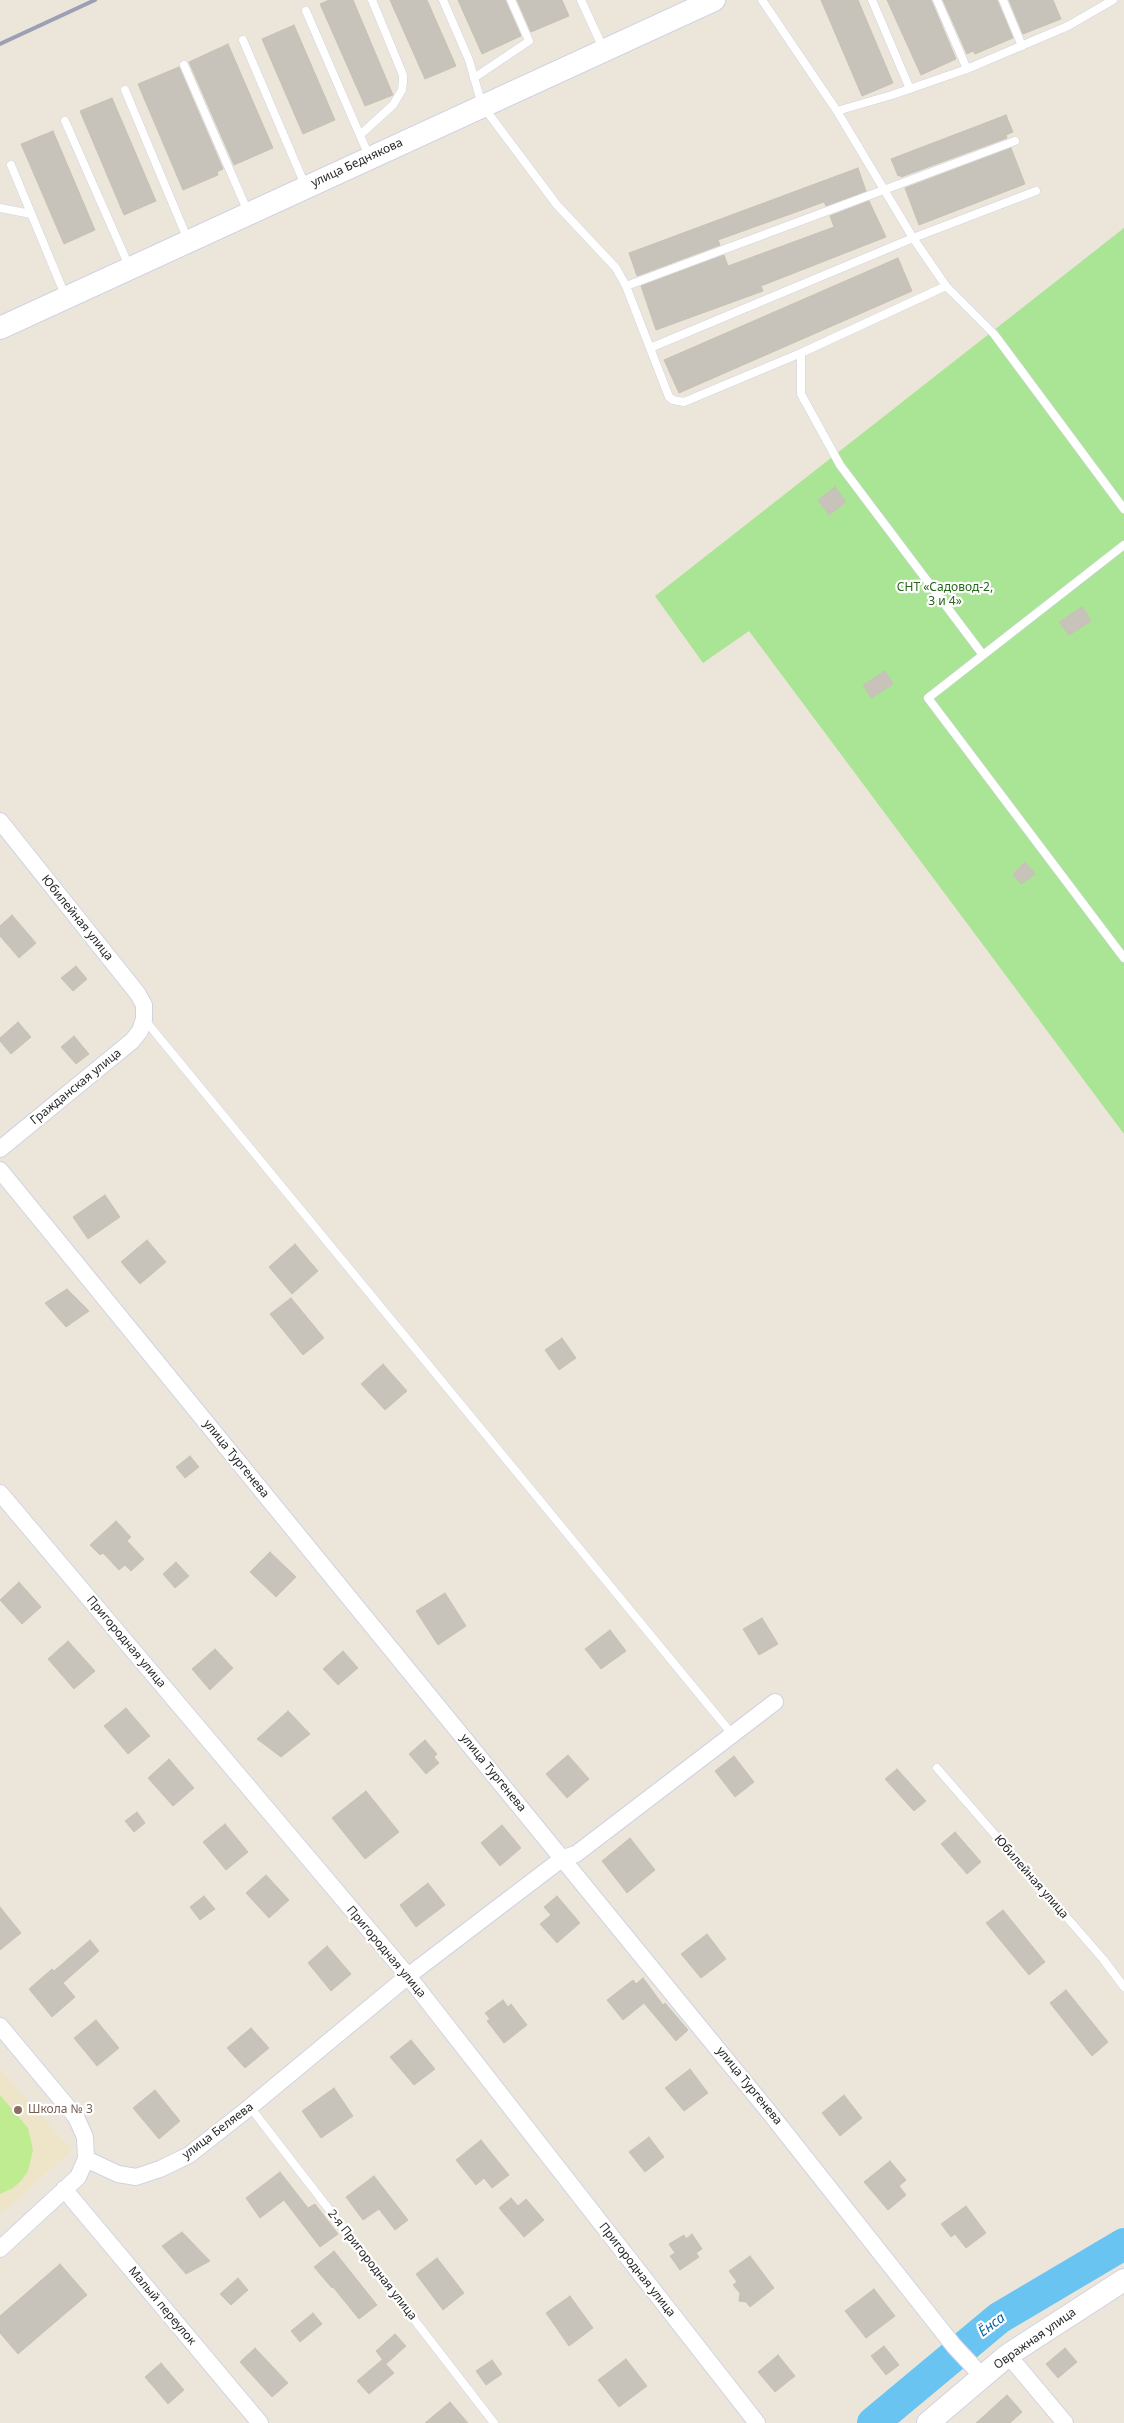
<!DOCTYPE html>
<meta charset="utf-8">
<style>
body{margin:0}
canvas{display:block;background:#ece6da}
</style>
<canvas width="1124" height="2423"></canvas>
<script>
const context = document.querySelector('canvas').getContext('2d');
context.lineJoin = 'round';
function paint(path, color) {
  context.fillStyle = color;
  context.fill(path, 'evenodd');
}
function toPath(rows) {
  const path = new Path2D();
  for (const r of rows) {
    path.moveTo(r[0], r[1]);
    for (let i = 2; i < r.length; i += 2) path.lineTo(r[i], r[i + 1]);
  }
  return path;
}
function trace(path, color, width, dash) {
  context.strokeStyle = color;
  context.lineWidth = width;
  context.lineCap = dash ? 'butt' : 'round';
  context.setLineDash(dash || []);
  context.stroke(path);
}
function drawText(font, color, halo, rows, align = 'center') {
  context.font = font + ' "Noto Sans",sans-serif';
  context.lineWidth = 4.5;
  context.setLineDash([]);
  context.textBaseline = 'middle';
  context.strokeStyle = halo;
  context.fillStyle = color;
  for (const [text, x, y, turn = 0] of rows) {
    context.save();
    context.translate(x, y);
    context.rotate((+turn || 0) * Math.PI / 180);
    context.textAlign = isNaN(turn) ? turn : align;
    if (halo) context.strokeText(text, 0, 0);
    context.fillText(text, 0, 0);
    context.restore();
  }
}
paint(toPath([
 [0,2069,72,2150,0,2215]
]), '#eee5c9');
paint(toPath([
 [1124,228,1124,1134,749,631,703,663,655,596]
]), '#aae495');
paint(toPath([
 [0,2095,28,2128,33,2150,28,2171,21,2181,13,2188,0,2194]
]), '#bfec91');
trace(toPath([
 [873,2423,999,2318,1124,2244]
]), '#6ac4f1', 32);
const building = toPath([
 [329,0,353,0,393,95,365,106,320,4,329,0],
 [390,0,427,0,456,66,425,79,390,0],
 [458,0,505,0,521,36,482,54,458,0],
 [517,0,562,0,569,16,531,32,517,0],
 [821,0,858,0,893,83,862,96,821,0],
 [887,0,931,0,956,59,921,75,887,0],
 [943,0,997,0,1013,38,975,54,973,51,967,54,943,0],
 [1009,0,1053,0,1061,19,1023,34,1009,0],
 [294,25,335,120,303,134,262,39,294,25],
 [228,44,273,148,234,165,189,62,228,44],
 [179,67,223,169,217,172,218,175,183,190,138,84,179,67],
 [112,98,156,201,124,215,80,111,112,98],
 [1006,115,1013,132,1006,135,1007,138,901,177,900,175,898,176,891,159,1006,115],
 [53,131,95,230,64,244,21,144,53,131],
 [1011,148,1025,184,919,225,905,188,1011,148],
 [858,168,866,191,826,206,824,202,718,240,720,245,637,276,629,253,858,168],
 [869,201,886,237,761,286,763,291,656,330,641,286,724,255,728,266,834,227,830,216,869,201],
 [898,258,912,291,679,393,664,360,898,258],
 [835,487,846,502,829,515,818,500,835,487],
 [1082,607,1091,621,1069,635,1059,622,1082,607],
 [885,671,893,684,871,698,863,685,885,671],
 [1025,862,1035,874,1021,884,1013,874,1025,862],
 [12,915,36,943,19,958,0,936,0,926,12,915],
 [76,966,87,979,73,991,61,978,76,966],
 [18,1022,31,1037,11,1054,0,1041,0,1038,18,1022],
 [74,1036,89,1054,76,1064,61,1047,74,1036],
 [105,1195,120,1217,88,1239,73,1217,105,1195],
 [147,1240,166,1262,140,1284,121,1262,147,1240],
 [295,1244,318,1271,292,1294,269,1267,295,1244],
 [67,1289,89,1311,66,1327,45,1303,67,1289],
 [291,1298,324,1338,303,1355,270,1314,291,1298],
 [562,1338,576,1358,559,1370,545,1350,562,1338],
 [383,1364,407,1391,385,1410,361,1384,383,1364],
 [190,1456,199,1467,185,1478,176,1467,190,1456],
 [116,1521,131,1537,127,1541,144,1559,131,1571,125,1565,119,1570,103,1553,100,1555,90,1545,116,1521],
 [270,1552,296,1577,276,1597,250,1572,270,1552],
 [176,1562,189,1576,175,1588,163,1574,176,1562],
 [19,1582,41,1607,22,1624,0,1600,19,1582],
 [445,1593,466,1626,438,1645,416,1611,445,1593],
 [762,1618,778,1644,759,1655,743,1629,762,1618],
 [610,1630,626,1651,601,1669,585,1649,610,1630],
 [68,1641,95,1671,74,1689,48,1659,68,1641],
 [215,1649,233,1668,210,1690,192,1669,215,1649],
 [343,1651,358,1668,338,1685,323,1669,343,1651],
 [126,1708,150,1736,128,1754,104,1726,126,1708],
 [288,1711,310,1734,281,1757,257,1739,288,1711],
 [425,1740,437,1754,434,1757,439,1763,426,1774,409,1754,425,1740],
 [568,1755,589,1779,567,1798,546,1774,568,1755],
 [734,1756,754,1782,735,1797,715,1771,734,1756],
 [169,1759,194,1788,173,1806,148,1778,169,1759],
 [897,1769,926,1801,914,1811,885,1779,897,1769],
 [366,1791,399,1832,365,1859,332,1818,366,1791],
 [137,1812,145,1823,134,1832,125,1821,137,1812],
 [225,1824,248,1852,226,1870,203,1842,225,1824],
 [502,1825,521,1848,500,1866,481,1843,502,1825],
 [955,1832,981,1862,967,1874,941,1844,955,1832],
 [630,1838,655,1870,627,1893,602,1861,630,1838],
 [266,1875,289,1900,269,1918,246,1893,266,1875],
 [428,1883,445,1905,416,1927,400,1905,428,1883],
 [204,1896,215,1909,200,1920,190,1907,204,1896],
 [557,1896,580,1923,557,1943,540,1924,551,1915,544,1907,557,1896],
 [0,1907,21,1933,0,1950,0,1907],
 [1003,1910,1045,1962,1029,1975,986,1923,1003,1910],
 [707,1934,726,1959,701,1978,681,1954,707,1934],
 [90,1940,99,1951,63,1983,75,1997,52,2017,29,1989,52,1969,54,1971,90,1940],
 [327,1946,351,1974,331,1991,308,1963,327,1946],
 [643,1978,663,2005,665,2003,688,2030,676,2041,644,2003,623,2020,607,2000,633,1980,636,1984,643,1978],
 [1066,1990,1108,2042,1092,2056,1050,2003,1066,1990],
 [503,2000,508,2007,511,2004,527,2025,504,2043,487,2021,490,2019,485,2013,503,2000],
 [96,2020,119,2048,97,2066,74,2038,96,2020],
 [251,2028,269,2048,245,2068,227,2048,251,2028],
 [411,2040,435,2069,414,2085,390,2057,411,2040],
 [690,2069,708,2093,684,2111,665,2088,690,2069],
 [334,2088,353,2116,321,2138,302,2111,334,2088],
 [155,2090,180,2121,159,2139,133,2108,155,2090],
 [844,2095,862,2118,840,2136,822,2113,844,2095],
 [649,2137,664,2157,645,2172,629,2152,649,2137],
 [481,2140,509,2175,492,2188,484,2178,476,2185,456,2160,481,2140],
 [890,2161,906,2180,899,2186,906,2195,888,2210,864,2182,890,2161],
 [280,2172,308,2208,315,2204,338,2234,320,2247,284,2200,260,2218,246,2198,280,2172],
 [374,2176,408,2220,395,2230,379,2209,363,2220,346,2197,374,2176],
 [511,2198,518,2206,526,2199,544,2220,524,2237,499,2208,511,2198],
 [966,2206,986,2233,966,2248,955,2234,951,2237,941,2224,966,2206],
 [182,2232,210,2261,186,2274,162,2246,182,2232],
 [692,2234,702,2249,696,2253,699,2257,680,2270,670,2256,675,2253,669,2244,684,2235,686,2239,692,2234],
 [334,2251,377,2305,359,2319,333,2287,332,2288,314,2267,334,2251],
 [750,2256,774,2288,750,2307,746,2302,739,2301,740,2293,733,2285,737,2282,729,2271,750,2256],
 [437,2258,464,2293,443,2310,416,2274,437,2258],
 [60,2264,87,2295,18,2354,0,2333,0,2316,60,2264],
 [238,2278,248,2290,231,2305,220,2294,238,2278],
 [874,2289,895,2316,866,2338,845,2311,874,2289],
 [570,2296,593,2328,569,2346,546,2313,570,2296],
 [313,2313,322,2324,300,2342,291,2331,313,2313],
 [395,2334,406,2346,386,2364,376,2351,395,2334],
 [884,2346,899,2365,886,2375,871,2356,884,2346],
 [255,2348,288,2383,272,2397,240,2362,255,2348],
 [1065,2348,1077,2362,1058,2378,1046,2364,1065,2348],
 [778,2355,795,2376,775,2392,758,2372,778,2355],
 [626,2359,647,2386,619,2407,598,2380,626,2359],
 [382,2360,394,2373,369,2394,357,2381,382,2360],
 [492,2360,502,2374,486,2385,476,2371,492,2360],
 [161,2363,184,2390,168,2404,145,2377,161,2363],
 [1007,2395,1022,2412,1010,2423,976,2423,1007,2395],
 [450,2402,468,2423,425,2423,450,2402]
]);
paint(building, '#c7c2ba');
trace(building, '#c7c2b4', 1);
const lane = toPath([
 [443,0,469,60,482,105,557,205,616,268,626,286,1015,141],
 [581,0,603,48],
 [762,0,837,111,913,238,946,286,994,334,1124,509],
 [872,0,910,89],
 [937,0,967,69],
 [1003,0,1022,46],
 [306,11,369,156],
 [243,40,305,185],
 [184,65,248,212],
 [474,78,529,41,511,0],
 [125,90,188,240],
 [837,111,892,95,967,69,1068,26,1113,0],
 [65,121,129,266],
 [360,135,393,105,402,90,403,82,403,75,372,0],
 [11,165,65,295],
 [0,208,31,214],
 [626,286,669,397,673,400,684,402,801,353,946,286],
 [650,348,913,238,1036,191],
 [801,353,801,394,840,465,983,655],
 [1124,545,928,698,1124,958],
 [144,1019,732,1734],
 [937,1768,1103,1959,1124,1987],
 [250,2107,494,2423]
]);
const street = toPath([
 [0,821,138,994,144,1005,144,1019,140,1031,132,1041,0,1149],
 [0,1170,769,2112,954,2346,983,2377],
 [0,1493,408,1976,757,2423],
 [0,2026,76,2117,85,2137,86,2159],
 [64,2189,260,2423],
 [0,2249,78,2177,86,2159,118,2174,136,2177,160,2169,189,2155,250,2107,408,1976,563,1858,576,1854,775,1702],
 [1008,2355,1065,2423]
]);
const secondary = toPath([
 [0,328,714,0],
 [928,2423,1008,2355,1124,2280]
]);
trace(lane, '#d0d2e3', 9);
trace(street, '#d0d2e3', 18);
trace(secondary, '#d0d2e3', 24);
trace(lane, '#fff', 8);
trace(street, '#fff', 16);
trace(secondary, '#fff', 22);
trace(toPath([
 [0,44,95,0]
]), '#9d9fb4', 4);
for (const [x, y, r, color] of [
 [18,2110,5,"#8d6e63"]
]) {
  const dot = new Path2D();
  dot.arc(x, y, r, 0, 2 * Math.PI);
  context.fillStyle = color;
  context.fill(dot);
  trace(dot, '#fff', 2);
}
drawText('12px', '#292929', '#fff', [
 ["улица Беднякова",357,163,-25],
 ["Юбилейная улица",77,918,51],
 ["Гражданская улица",76,1087,-39],
 ["улица Тургенева",236,1459,51],
 ["Пригородная улица",126,1642,50],
 ["улица Тургенева",493,1773,51],
 ["Юбилейная улица",1031,1877,49],
 ["Пригородная улица",386,1952,50],
 ["улица Тургенева",749,2086,51],
 ["улица Беляева",218,2131,-37],
 ["2-я Пригородная улица",372,2265,52],
 ["Пригородная улица",637,2270,52],
 ["Малый переулок",162,2306,50],
 ["Овражная улица",1035,2339,-35]
]);
drawText('12px', '#236718', '#fff', [
 ["СНТ «Садовод-2,",945,588],
 ["3 и 4»",945,602]
]);
drawText('12px', '#785e54', '#fff', [
 ["Школа № 3",28,2110]
], 'left');
drawText('italic 14px', '#0a5f9c', '#fff', [
 ["Ёнса",992,2325,-37]
]);
</script>
